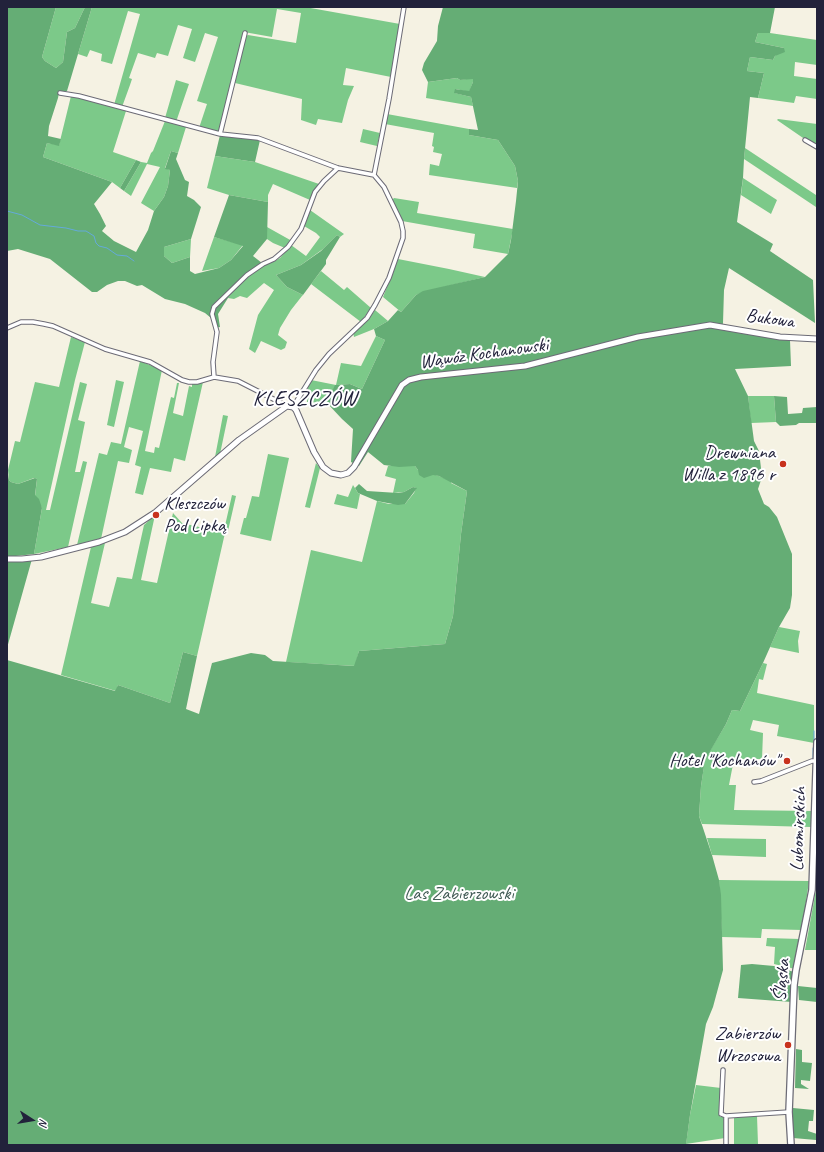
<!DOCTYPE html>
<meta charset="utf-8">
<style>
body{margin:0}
#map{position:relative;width:824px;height:1152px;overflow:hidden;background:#f5f2e3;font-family:Caveat,sans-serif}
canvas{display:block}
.frame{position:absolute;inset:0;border:8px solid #22223b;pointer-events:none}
.north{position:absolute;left:12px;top:1100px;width:40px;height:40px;-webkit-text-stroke:3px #fff;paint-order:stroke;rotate:102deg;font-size:11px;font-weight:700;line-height:16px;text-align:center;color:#22223b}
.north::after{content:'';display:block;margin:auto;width:14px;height:18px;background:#22223b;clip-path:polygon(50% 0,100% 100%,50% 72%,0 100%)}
</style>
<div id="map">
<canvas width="824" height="1152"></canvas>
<div class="frame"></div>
<div class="north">N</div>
</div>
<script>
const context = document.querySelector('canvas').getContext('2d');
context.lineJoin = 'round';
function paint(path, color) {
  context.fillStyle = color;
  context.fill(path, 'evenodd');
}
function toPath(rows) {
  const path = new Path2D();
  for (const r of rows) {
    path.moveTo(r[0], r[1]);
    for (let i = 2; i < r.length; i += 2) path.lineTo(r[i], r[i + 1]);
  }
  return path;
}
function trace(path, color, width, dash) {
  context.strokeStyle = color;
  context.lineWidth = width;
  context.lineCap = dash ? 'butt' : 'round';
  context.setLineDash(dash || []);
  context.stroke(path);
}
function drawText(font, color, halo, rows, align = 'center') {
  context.font = font + ' Caveat,sans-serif';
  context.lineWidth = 4;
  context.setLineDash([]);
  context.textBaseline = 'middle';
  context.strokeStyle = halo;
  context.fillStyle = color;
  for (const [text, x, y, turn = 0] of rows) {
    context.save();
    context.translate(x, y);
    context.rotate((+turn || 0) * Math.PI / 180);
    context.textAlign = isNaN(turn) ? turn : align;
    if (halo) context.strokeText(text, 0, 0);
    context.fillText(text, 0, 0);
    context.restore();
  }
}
paint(toPath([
 [56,7,85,7,75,28,67,32,63,62,56,68,45,61,42,57],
 [92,7,305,7,400,24,391,77,346,68,343,85,354,86,348,100,342,123,318,119,316,125,301,120,302,99,235,83,246,36,248,35,296,43,301,13,277,9,272,37,244,32,219,132,199,128,207,104,197,101,218,37,205,33,195,62,183,58,192,29,178,25,168,56,157,53,155,58,138,53,129,78,132,79,130,85,122,107,114,105,140,14,128,11,112,64,101,61,102,54,90,50,87,57,78,54],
 [758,33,770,33,817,40,817,65,795,62,794,76,817,79,817,99,796,96,794,103,758,98,764,73,747,71,750,57,773,60,775,56,784,48,755,42],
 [457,78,460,80,473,78,473,82,469,92,456,89,455,93,471,97,473,106,426,98,428,82],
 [176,80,189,84,176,122,165,118],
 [71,96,126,111,113,152,136,160,120,188,112,182,43,157,47,143,59,145],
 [387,114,469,129,469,135,498,140,515,166,518,181,517,188,429,175,430,164,439,166,442,154,433,152,434,147,432,146,434,133,385,124],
 [778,119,817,124,817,144,806,140,777,120],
 [165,121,186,127,178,153,171,151,165,168,170,170,168,186,164,197,154,211,141,203,160,167,147,164,131,196,124,191,141,162,147,163,151,153,153,151],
 [363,129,380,133,377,146,360,142],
 [745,148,816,195,816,207,744,159],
 [215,156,255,162,319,184,310,200,273,184,268,195,268,202,229,195,207,188],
 [743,178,777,200,771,214,741,195],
 [394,198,419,202,417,213,513,229,508,254,473,248,475,234,402,221,392,200],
 [310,210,344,234,340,237,337,235,323,249,301,265,276,275,287,287,303,295,302,296,291,310,280,328,278,335,287,342,285,348,281,350,261,341,255,353,249,349,258,315,274,290,264,283,247,298,240,296,234,299,228,298,227,294,247,273,272,260,273,262,280,258,291,245,306,256,320,237,316,233,304,226],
 [267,227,292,241,285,248,273,243,267,239],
 [214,237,243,245,231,260,219,268,202,271],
 [191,239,190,257,172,263,164,256,164,247],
 [398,259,449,269,485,277,423,292,416,295,401,312,383,297],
 [321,271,344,290,347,287,371,308,361,322,311,284],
 [375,310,388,321,374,329,354,337,353,332,370,317],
 [376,336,385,340,362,389,350,384,336,385,327,403,307,402,308,386,311,380,336,385,341,363,361,366],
 [71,337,85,342,75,380,46,510,50,510,80,382,87,384,78,420,85,422,75,472,80,472,83,461,87,462,68,547,34,554,42,508,35,496,37,479,34,478,18,484,11,482,9,480,8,470,15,441,20,442,35,382,59,387],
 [140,361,162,370,145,451,154,453,155,447,159,448,171,397,174,398,177,383,179,383,173,413,183,416,189,386,192,387,192,384,203,382,185,461,174,458,171,472,150,468,143,495,135,493,141,467,135,465,143,431,129,427,124,447,132,450,129,463,118,461,101,539,77,545,99,453,107,455,111,442,121,444],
 [116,380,124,382,114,427,107,425],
 [748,396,774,396,776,422,751,423],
 [223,415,228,416,220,454,215,457],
 [268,454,289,458,271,541,240,534,244,518,246,518,252,496,259,497],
 [316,463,320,468,310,508,305,507],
 [388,466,415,466,418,470,439,476,451,481,451,483,467,491,461,534,453,616,445,644,359,651,355,666,286,662,311,550,362,562,377,501,389,504,405,504,414,493,416,488,413,487,404,492,393,493,396,479,385,476],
 [353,485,358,493,360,494,357,509,334,504,337,494,348,497],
 [232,495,236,496,228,531,224,530],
 [173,513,182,523,225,533,197,656,183,652,170,703,118,685,116,691,61,675,91,547,105,543,91,603,109,607,117,577,132,579,144,525,155,515,141,580,157,583],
 [779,627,800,631,798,641,799,653,770,647],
 [763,663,767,664,763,680,759,679,757,693,814,705,814,743,777,736,779,725,753,720,750,730,763,733,762,759,734,759,729,785,736,785,734,810,811,811,811,827,702,824,699,816,701,786,705,759,726,724,732,710,740,711],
 [707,838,766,839,766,857,712,855],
 [719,880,809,881,802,930,762,929,761,938,722,937],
 [816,890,817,890,817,950,805,950],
 [767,938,800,939,795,969,774,964,775,947,766,946],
 [696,1085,721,1088,720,1117,726,1117,725,1138,686,1144,690,1115],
 [757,1116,758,1144,734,1145,734,1117]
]), '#7cc989');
paint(toPath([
 [7,7,56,7,42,57,45,61,56,68,63,62,67,32,75,28,85,7,92,7,67,91,59,93,58,98,49,126,48,136,61,139,59,146,47,143,43,157,112,182,94,204,100,214,106,226,102,231,114,241,136,252,148,230,154,211,164,197,168,186,170,170,165,169,171,151,178,153,176,159,185,180,189,182,187,196,194,200,201,207,191,239,164,247,164,256,172,263,190,257,190,271,195,274,219,268,231,260,243,246,214,237,229,195,268,202,267,239,253,256,262,263,227,294,228,298,218,314,220,327,215,328,211,318,205,313,185,304,165,299,142,285,137,286,125,281,118,281,107,285,97,292,92,292,50,259,18,249,7,251],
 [443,7,775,7,770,33,758,33,755,42,784,48,785,52,775,56,773,60,750,57,747,71,764,73,758,98,750,97,744,159,743,178,737,222,773,244,770,251,813,280,815,323,729,268,724,290,723,323,722,328,790,340,791,366,735,369,748,396,754,441,759,451,762,477,758,489,764,504,769,507,777,517,792,554,792,595,790,608,779,627,763,663,740,711,732,710,726,724,705,760,701,786,699,816,712,855,719,880,721,895,723,970,713,1007,706,1024,690,1115,686,1145,7,1145,7,660,115,691,118,685,170,703,183,652,197,656,186,709,199,714,212,663,251,653,265,655,273,661,354,666,359,651,445,644,453,616,461,534,467,491,439,476,433,475,424,478,419,475,418,470,415,466,399,467,384,465,368,452,359,466,351,462,353,429,342,419,327,403,335,385,350,384,362,389,385,340,376,336,374,329,388,321,398,310,401,312,416,295,423,291,485,277,508,254,511,240,516,201,518,181,515,166,498,140,469,135,469,129,478,130,471,97,454,93,455,89,469,91,473,82,473,79,460,80,457,78,428,82,422,70,424,63,437,41,438,26],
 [220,135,260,140,255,162,215,156],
 [136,160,141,162,124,191,120,188],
 [337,235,340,237,326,260,326,264,303,295,287,287,276,275,301,265,321,251],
 [774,396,787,397,788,414,802,413,803,408,817,407,817,423,799,423,796,425,780,426,776,422],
 [7,469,9,480,11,482,18,484,35,478,37,479,35,495,39,499,42,508,34,554,7,557],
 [359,484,367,491,398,493,404,492,413,487,417,488,405,504,398,505,377,501,358,493,355,488],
 [32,559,7,648,7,560],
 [752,964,774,966,794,972,792,1002,738,998,741,965],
 [798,986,817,988,817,1002,799,1000],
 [796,1049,802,1050,802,1062,812,1063,810,1081,801,1080,801,1084,809,1089,795,1088],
 [793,1108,814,1110,813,1121,809,1121,808,1131,817,1134,816,1140,793,1138]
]), '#65ad75');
trace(toPath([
 [7,211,22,215,40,225,66,228,78,231,86,231,94,236,96,243,99,246,107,248,117,255,127,256,134,261],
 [814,745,814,731],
 [813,759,813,748]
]), '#64aada', 1);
const street = toPath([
 [60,93,79,96,220,134,258,138,338,168,374,175,384,187,401,222,403,231,403,238,389,278,375,305,367,318,329,354,316,370,293,407],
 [220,134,245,33],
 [805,140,817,147],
 [374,175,389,99,404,7],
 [7,328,21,322,33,322,44,324,53,326,105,349,150,362,182,380,189,382,197,382,214,377,238,381,287,406],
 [214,377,213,362,217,332,212,314,214,307,247,275,263,264,274,259,288,247,301,229,315,192,324,181,338,168],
 [754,782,761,781,812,761,816,761],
 [723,1070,721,1114,726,1116,726,1145],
 [726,1116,789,1112]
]);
const secondary = toPath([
 [7,559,22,559,41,557,99,542,125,532,156,512,239,440,287,406,293,407,296,410,314,452,323,467,331,473,341,475,348,473,354,467,402,385,409,380,421,377,525,366,638,337,710,325,780,337,817,339]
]);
const primary = toPath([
 [791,1145,789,1112,794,985,796,970,812,890,817,742]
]);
trace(street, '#6c6b76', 5.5);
trace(secondary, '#6c6b76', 7);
trace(primary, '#6c6b76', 8);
trace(street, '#fff', 3.5);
trace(secondary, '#fff', 5);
trace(primary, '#fff', 5.5);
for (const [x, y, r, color] of [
 [783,464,4,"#c8321e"],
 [156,515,4,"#c8321e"],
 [787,761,4,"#c8321e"],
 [788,1045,4,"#c8321e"]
]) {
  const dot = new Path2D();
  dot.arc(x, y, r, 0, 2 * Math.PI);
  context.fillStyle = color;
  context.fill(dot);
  trace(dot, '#fff', 1.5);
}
drawText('19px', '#22223b', '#fff', [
 ["Bukowa",770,319,8],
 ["Wąwóz Kochanowski",484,354,-8],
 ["Lubomirskich",799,829,-88],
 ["Śląska",782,980,-84]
]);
drawText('19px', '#22223b', '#fff', [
 ["Drewniana",775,453],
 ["Willa z 1896 r",775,475],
 ["Kleszczów",164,504,"left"],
 ["Pod Lipką",164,526,"left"],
 ["Hotel \"Kochanów\"",779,761],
 ["Zabierzów",780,1034],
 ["Wrzosowa",780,1056]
], 'right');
drawText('19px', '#425c56', '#fff', [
 ["Las Zabierzowski",459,894]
]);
context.letterSpacing = '1px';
drawText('21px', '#22223b', '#fff', [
 ["KLESZCZÓW",305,399]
]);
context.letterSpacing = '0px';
</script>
